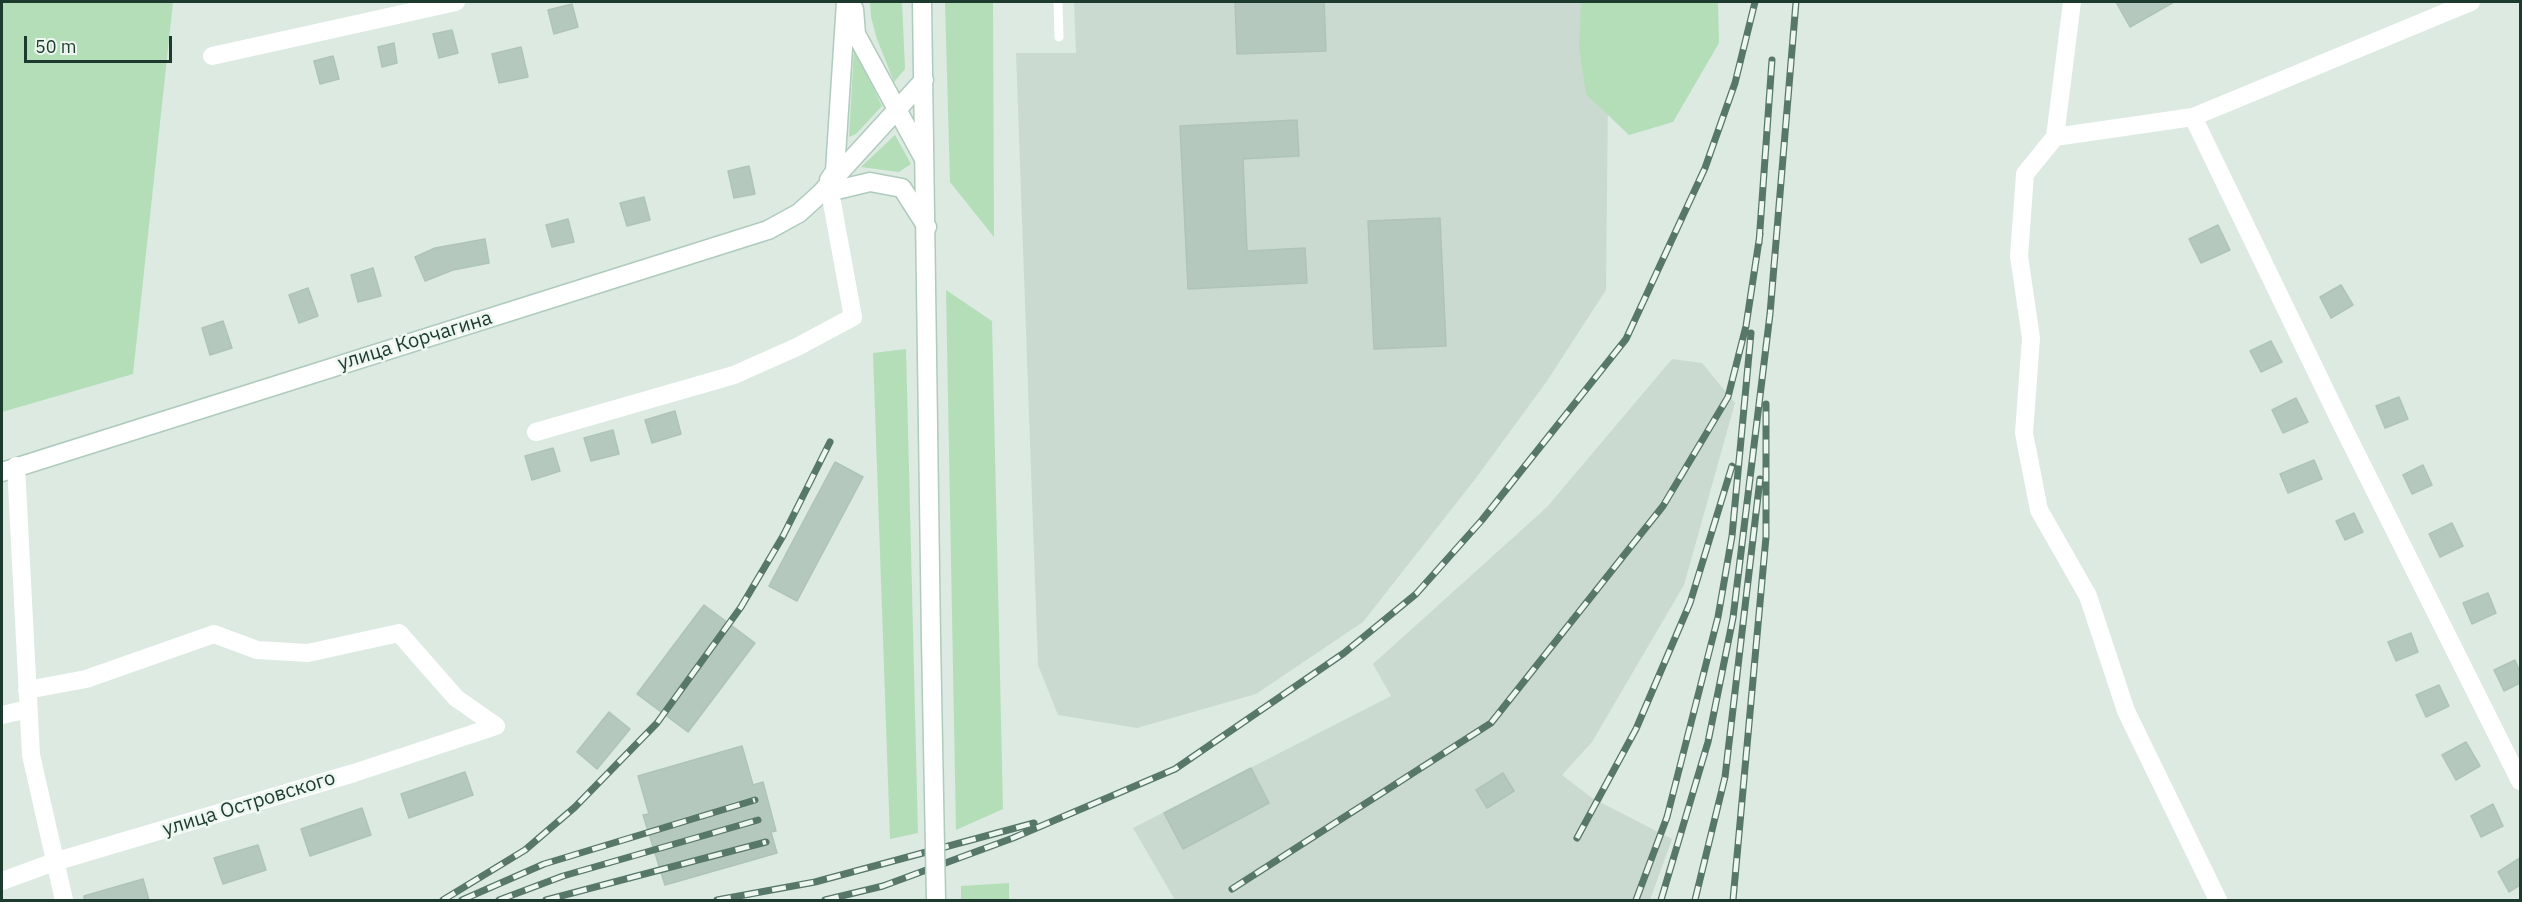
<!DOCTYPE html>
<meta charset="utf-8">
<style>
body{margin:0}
#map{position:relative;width:2522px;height:902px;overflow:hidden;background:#dceae2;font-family:"IBM Plex Sans",sans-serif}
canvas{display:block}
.frame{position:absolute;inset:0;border:3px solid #1d3a2e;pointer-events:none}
.scale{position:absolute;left:24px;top:36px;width:148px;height:27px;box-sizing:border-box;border:3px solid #1d3a2e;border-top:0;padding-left:8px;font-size:18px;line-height:21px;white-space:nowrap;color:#1d3a2e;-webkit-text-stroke:4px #edf7f0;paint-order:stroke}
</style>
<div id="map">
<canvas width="2522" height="902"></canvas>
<div class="frame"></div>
<div class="scale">50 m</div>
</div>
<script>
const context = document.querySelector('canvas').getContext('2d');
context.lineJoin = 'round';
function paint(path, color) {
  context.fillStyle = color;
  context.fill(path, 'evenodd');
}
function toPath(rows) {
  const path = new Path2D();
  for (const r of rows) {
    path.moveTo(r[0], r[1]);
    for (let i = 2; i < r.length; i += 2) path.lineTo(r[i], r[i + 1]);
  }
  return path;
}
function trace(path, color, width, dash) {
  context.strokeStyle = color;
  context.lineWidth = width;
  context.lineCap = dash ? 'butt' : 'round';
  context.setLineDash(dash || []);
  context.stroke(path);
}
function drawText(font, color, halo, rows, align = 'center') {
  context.font = font + ' "IBM Plex Sans",sans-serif';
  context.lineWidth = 5;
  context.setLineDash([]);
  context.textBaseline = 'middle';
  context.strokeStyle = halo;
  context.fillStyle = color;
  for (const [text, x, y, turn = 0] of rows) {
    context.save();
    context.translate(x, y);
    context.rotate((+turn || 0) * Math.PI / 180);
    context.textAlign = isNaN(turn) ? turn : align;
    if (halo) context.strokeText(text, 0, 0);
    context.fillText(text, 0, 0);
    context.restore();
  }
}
paint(toPath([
 [1074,2,1609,2,1606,290,1547,381,1476,478,1363,622,1256,694,1137,728,1058,715,1038,665,1016,53,1076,53],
 [1672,359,1702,363,1735,403,1684,585,1592,742,1562,775,1592,798,1672,839,1650,900,1175,900,1133,828,1391,696,1373,664,1547,507]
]), '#cbdad1');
paint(toPath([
 [2,2,173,2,133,374,2,412],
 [870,2,902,2,905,69,894,82,877,39,871,17],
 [945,2,993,2,994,237,950,182],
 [1581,2,1718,2,1719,43,1673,122,1629,135,1586,94,1579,47],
 [854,48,882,106,856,134,849,137],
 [895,135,911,164,899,172,861,167],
 [946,290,992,321,1003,809,956,830],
 [906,349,918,833,890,839,873,353],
 [1009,883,1009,900,961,900,961,886]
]), '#b3deb8');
const building = toPath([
 [1235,2,1324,2,1326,51,1237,54,1235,2],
 [2116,2,2174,2,2130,27,2116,2],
 [572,4,578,27,554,34,548,10,572,4],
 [452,30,458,53,439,58,433,34,452,30],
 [394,43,397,63,382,67,378,47,394,43],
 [521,47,528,77,499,83,492,54,521,47],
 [333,56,339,79,320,84,314,61,333,56],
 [1297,120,1299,156,1243,159,1247,251,1305,248,1307,283,1188,289,1180,126,1297,120],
 [749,166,755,194,734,198,728,171,749,166],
 [644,197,650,220,627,226,620,203,644,197],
 [1440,218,1446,346,1374,349,1368,221,1440,218],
 [568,219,574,242,552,247,546,225,568,219],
 [2218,225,2230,250,2201,263,2189,239,2218,225],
 [485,239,489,263,453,270,425,281,415,257,435,248,485,239],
 [373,268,381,296,358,302,351,275,373,268],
 [2341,285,2353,305,2331,318,2320,297,2341,285],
 [308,288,318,316,299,323,289,295,308,288],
 [223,321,232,348,210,355,202,328,223,321],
 [2271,341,2282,362,2261,372,2250,351,2271,341],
 [2399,397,2408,419,2385,428,2376,406,2399,397],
 [2296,398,2308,422,2283,433,2272,410,2296,398],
 [675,411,681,434,652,443,645,420,675,411],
 [613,430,619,454,591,461,584,438,613,430],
 [553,448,560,471,532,480,525,456,553,448],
 [2314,460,2322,479,2288,493,2280,474,2314,460],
 [835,462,863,477,797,601,769,586,835,462],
 [2423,465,2432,485,2412,494,2403,475,2423,465],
 [2354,513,2363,532,2345,540,2336,521,2354,513],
 [2452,523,2463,546,2440,557,2429,534,2452,523],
 [2488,593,2496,613,2472,624,2463,603,2488,593],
 [704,605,755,643,688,732,637,694,704,605],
 [2411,633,2418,652,2396,661,2388,642,2411,633],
 [2515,660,2520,672,2520,683,2504,691,2494,670,2515,660],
 [2439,685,2449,706,2426,717,2416,695,2439,685],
 [609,712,630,729,597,769,577,752,609,712],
 [2466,742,2480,766,2456,780,2442,755,2466,742],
 [742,746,753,785,763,782,776,831,771,832,777,853,665,885,643,815,649,814,638,776,742,746],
 [1251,768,1269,803,1183,849,1164,813,1251,768],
 [465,772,473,795,409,818,401,794,465,772],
 [1503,773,1514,791,1487,808,1476,790,1503,773],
 [2493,804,2503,826,2481,837,2471,816,2493,804],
 [362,808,371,835,310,856,301,829,362,808],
 [258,845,266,870,223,884,214,858,258,845],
 [2520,858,2520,885,2509,892,2498,872,2520,858],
 [143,879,149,900,84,900,84,896,143,879]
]);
paint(building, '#b5c8bd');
trace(building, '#afc4b8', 1.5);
const secondary = toPath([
 [922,2,931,639],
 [854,9,856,34,924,159],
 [829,180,835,171,846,2],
 [820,194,870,182,902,188,927,227],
 [2,472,768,230,799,213,820,194,924,80]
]);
trace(secondary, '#afcbbc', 21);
trace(toPath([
 [1058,2,1059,37]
]), '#fff', 9);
trace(toPath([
 [2072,2,2055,137,2025,174,2019,256,2031,338,2024,433,2039,510,2088,596,2126,711,2218,900],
 [212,56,456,2],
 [2193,117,2471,2],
 [2055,137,2193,117,2343,427,2520,781],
 [536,432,734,375,797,347,853,317,830,192],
 [16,466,31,755,64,900],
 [27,690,86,679,214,634,257,650,308,653,399,633,456,698,496,726],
 [2,715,28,709],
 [2,881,54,862,354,773,496,726]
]), '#fff', 18);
trace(secondary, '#fff', 18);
const rail = toPath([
 [1759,243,1772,60],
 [1577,838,1636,729,1690,603,1732,466],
 [1232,889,1491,723,1663,506,1728,397,1746,326,1760,234],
 [443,900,525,850,575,807,657,723,741,607,783,536,830,442],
 [462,900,544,864,755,800],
 [499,900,563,876,758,820],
 [546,900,766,842],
 [717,900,815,882,1034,823],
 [825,900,883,886,1013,838,1175,769,1344,653,1416,594,1482,520,1626,339,1705,168,1735,83,1755,2],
 [1636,900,1667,817,1718,617,1732,536,1751,333],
 [1661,900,1708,742,1733,618,1770,314,1796,2],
 [1695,900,1725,777,1760,479],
 [1733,900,1766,537,1766,404]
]);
trace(rail, '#577769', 7);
trace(rail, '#edf7f0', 4.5, [14]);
const secondaryBridge = toPath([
 [931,639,936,900]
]);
trace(secondaryBridge, '#afcbbc', 21, []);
trace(secondaryBridge, '#fff', 18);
drawText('20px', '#1d3a2e', '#edf7f0', [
 ["улица Корчагина",415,341,-17],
 ["улица Островского",249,804,-17]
]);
</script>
